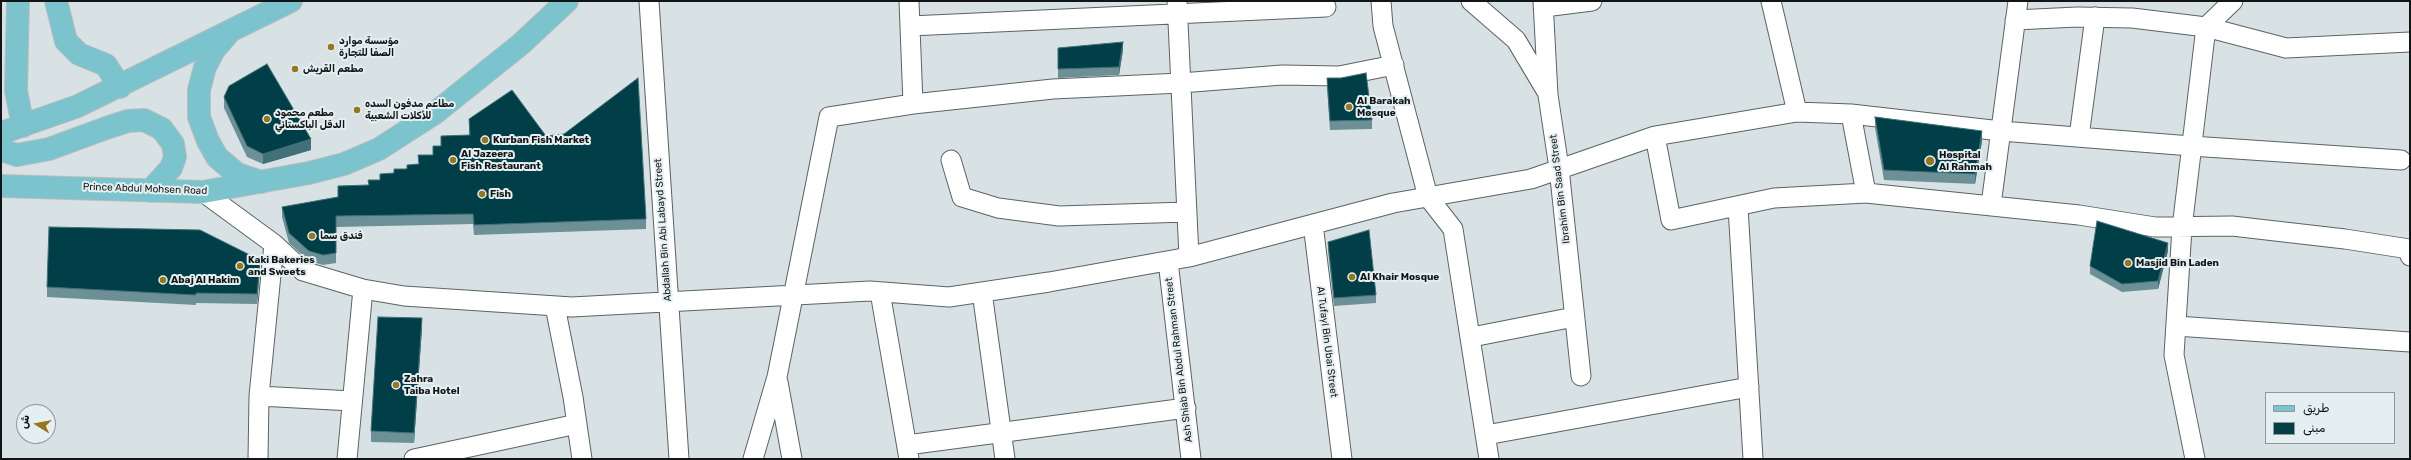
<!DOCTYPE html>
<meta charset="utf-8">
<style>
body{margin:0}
#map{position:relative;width:2411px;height:460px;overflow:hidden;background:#d8e2e4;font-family:Rubik,Vazirmatn,sans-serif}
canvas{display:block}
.frame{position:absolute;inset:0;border:2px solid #111516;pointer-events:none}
.legend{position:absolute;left:2265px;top:392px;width:130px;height:52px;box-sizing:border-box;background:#e5eff1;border:1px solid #909899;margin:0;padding:5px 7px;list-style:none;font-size:12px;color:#111516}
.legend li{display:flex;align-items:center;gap:8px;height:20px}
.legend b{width:20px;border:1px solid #909899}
.north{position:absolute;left:16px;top:404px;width:40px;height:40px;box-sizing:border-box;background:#e5eff1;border:1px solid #909899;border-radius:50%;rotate:281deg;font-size:11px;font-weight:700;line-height:16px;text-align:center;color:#111516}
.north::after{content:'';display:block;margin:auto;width:14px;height:18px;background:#967720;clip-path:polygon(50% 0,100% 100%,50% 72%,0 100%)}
</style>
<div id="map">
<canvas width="2411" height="460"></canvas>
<div class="frame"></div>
<ul class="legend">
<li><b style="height:5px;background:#7bc3cd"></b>طريق</li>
<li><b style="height:11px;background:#003f47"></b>مبنى</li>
</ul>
<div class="north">ش</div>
</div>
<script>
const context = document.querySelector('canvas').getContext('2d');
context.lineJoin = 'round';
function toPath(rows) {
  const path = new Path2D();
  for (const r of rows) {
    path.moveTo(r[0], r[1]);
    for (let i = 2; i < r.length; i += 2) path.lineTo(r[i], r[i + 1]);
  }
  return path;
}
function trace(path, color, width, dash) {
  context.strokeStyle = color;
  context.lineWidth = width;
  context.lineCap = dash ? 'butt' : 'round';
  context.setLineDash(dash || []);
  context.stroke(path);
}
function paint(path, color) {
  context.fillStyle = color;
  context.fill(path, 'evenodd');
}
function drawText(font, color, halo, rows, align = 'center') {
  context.font = font + ' Rubik,Vazirmatn,sans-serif';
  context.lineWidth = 4;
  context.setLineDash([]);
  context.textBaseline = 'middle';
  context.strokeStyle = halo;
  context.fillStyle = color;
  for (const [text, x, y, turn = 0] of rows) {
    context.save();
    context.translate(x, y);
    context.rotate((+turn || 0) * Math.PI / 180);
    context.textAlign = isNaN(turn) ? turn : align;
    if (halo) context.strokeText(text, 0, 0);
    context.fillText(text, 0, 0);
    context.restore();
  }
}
const minor = toPath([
 [649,1,679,459],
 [909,1,913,104],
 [1177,1,1189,257],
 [1381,1,1383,26,1428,197,1453,229,1489,459],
 [1471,1,1516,40,1547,92],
 [1543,1,1548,95,1559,168,1581,376],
 [1771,1,1797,112],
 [1544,7,1592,1],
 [2015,20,2077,17,2132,18,2206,27,2286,48,2410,42],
 [910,26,1326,7],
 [1851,114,1866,193],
 [1655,136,1671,220,1774,198,1866,193,2079,215,2155,227,2232,226,2345,239,2409,249,2410,256],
 [2079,137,2095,17],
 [951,160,962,197,998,208,1059,216,1187,212],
 [203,192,274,244,303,271,363,289,404,296,572,307,870,291,949,297,1049,282,1189,257,1393,203,1531,179,1655,136,1797,112,1851,114,2001,131,2191,146,2401,160],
 [1991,205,2018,1],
 [1738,207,1753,459],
 [1313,224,1342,459],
 [1168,261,1191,459],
 [880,292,909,459],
 [982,292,1005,459],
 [555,306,573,397,582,459],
 [2176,326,2410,342],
 [1472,337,1574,317],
 [778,382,792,459],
 [259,396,352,401],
 [1486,435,1749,387],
 [907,445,1186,408],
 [258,459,259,396,274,244],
 [347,459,363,289],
 [414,459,577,424],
 [753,459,777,377,829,117,913,104,1053,89,1181,83,1282,75,1339,76,1394,65],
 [2195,459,2174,355,2182,228,2206,27,2233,1]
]);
const major = toPath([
 [18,1,16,91,23,126],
 [56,1,66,41,79,54,106,65,120,87],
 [227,35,214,50,205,67,199,90,199,117,208,141,217,157,237,174,261,182],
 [1,133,78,106,291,1],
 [1,150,17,155,49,149,109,127,128,121,144,120,162,129,167,136,173,144,175,157,171,168,150,191],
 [1,186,203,192,309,173,344,164,379,149,435,113,521,44,567,1]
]);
trace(minor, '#5a6365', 21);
trace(major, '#bcbdbe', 24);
trace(minor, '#fff', 19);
trace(major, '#7bc3cd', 22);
paint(toPath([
 [1058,48,1123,50,1119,75,1058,78],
 [1327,78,1372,120,1372,129,1330,130,1327,87],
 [224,97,311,150,263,164,247,157,224,108],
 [1875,117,1982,141,1975,184,1884,180,1875,128],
 [469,119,546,136,646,219,646,229,474,235,473,224,336,227,336,263,323,265,309,261,289,243,282,217,282,207,338,197,368,185,394,173,418,164,433,155,441,146,469,135],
 [1328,242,1376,295,1376,303,1334,306,1328,251],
 [2168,251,2158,289,2122,292,2090,274,2090,266],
 [260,269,257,304,196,303,196,305,47,297,47,287],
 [422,328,414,443,371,442,371,431]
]), '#6c9096');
paint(toPath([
 [1123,42,1123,50,1119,75,1119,67],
 [1982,131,1982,141,1975,184,1975,174],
 [311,139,311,150,263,164,263,154],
 [2168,243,2168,251,2158,289,2158,281],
 [260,260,260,269,257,304,257,294],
 [422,318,422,328,414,443,414,433]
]), '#417076');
const building = toPath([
 [1123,42,1119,67,1058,69,1058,48,1123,42],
 [267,64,311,139,263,154,247,146,224,97,229,86,267,64],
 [1366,73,1372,120,1330,121,1327,78,1341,78,1366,73],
 [638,78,646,219,474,225,473,214,336,216,336,253,323,255,309,251,289,233,282,207,338,197,338,186,369,185,368,180,380,180,380,174,394,173,394,169,407,169,407,165,419,164,418,155,433,155,433,146,441,146,441,136,470,135,469,119,512,90,546,136,564,134,638,78],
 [1875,117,1982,131,1975,174,1884,170,1875,117],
 [2097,221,2168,243,2158,281,2122,284,2090,266,2097,221],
 [49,227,200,230,260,260,257,294,196,293,196,295,47,287,49,227],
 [1369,230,1376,295,1334,298,1328,242,1369,230],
 [378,317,422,318,414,433,371,431,378,317]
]);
paint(building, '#003f47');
trace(building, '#417076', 1);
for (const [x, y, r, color] of [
 [331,47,4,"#967720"],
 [295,69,4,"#967720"],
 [1349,107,4,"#967720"],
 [357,110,4,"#967720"],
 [267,119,4,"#967720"],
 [485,140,4,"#967720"],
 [453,160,4,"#967720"],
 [1930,161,5,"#967720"],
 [482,194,4,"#967720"],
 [312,236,4,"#967720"],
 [2128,263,4,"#967720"],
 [240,266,4,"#967720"],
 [1352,277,4,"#967720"],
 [163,280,4,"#967720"],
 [396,385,4,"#967720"]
]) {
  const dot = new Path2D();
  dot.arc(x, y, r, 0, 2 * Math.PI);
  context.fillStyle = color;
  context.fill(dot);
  trace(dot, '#e5eff1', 1.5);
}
drawText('bold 10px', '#111516', '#e5eff1', [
 ["مؤسسة موارد",339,41],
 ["الصفا للتجارة",339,53],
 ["مطعم القريش",303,69],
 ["Al Barakah",1357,101],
 ["Mosque",1357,113],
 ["مطاعم مدفون السده",365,104],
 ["للأكلات الشعبية",365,116],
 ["مطعم محمود",275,113],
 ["الدقل الباكستاني",275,125],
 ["Kurban Fish Market",493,140],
 ["Al Jazeera",461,154],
 ["Fish Restaurant",461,166],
 ["Hospital",1939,155],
 ["Al Rahmah",1939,167],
 ["Fish",490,194],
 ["فندق سما",320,236],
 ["Kaki Bakeries",248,260],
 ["and Sweets",248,272],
 ["Masjid Bin Laden",2136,263],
 ["Al Khair Mosque",1360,277],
 ["Abaj Al Hakim",171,280],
 ["Zahra",404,379],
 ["Taiba Hotel",404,391]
], 'left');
drawText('10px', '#111516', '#e5eff1', [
 ["Prince Abdul Mohsen Road",145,189,2],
 ["Ibrahim Bin Saad Street",1560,189,-97],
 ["Abdallah Bin Abi Labayd Street",663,230,-94],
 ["Al Tufayl Bin Ubai Street",1327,342,83],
 ["Ash Shiab Bin Abdul Rahman Street",1179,360,-97]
]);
</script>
